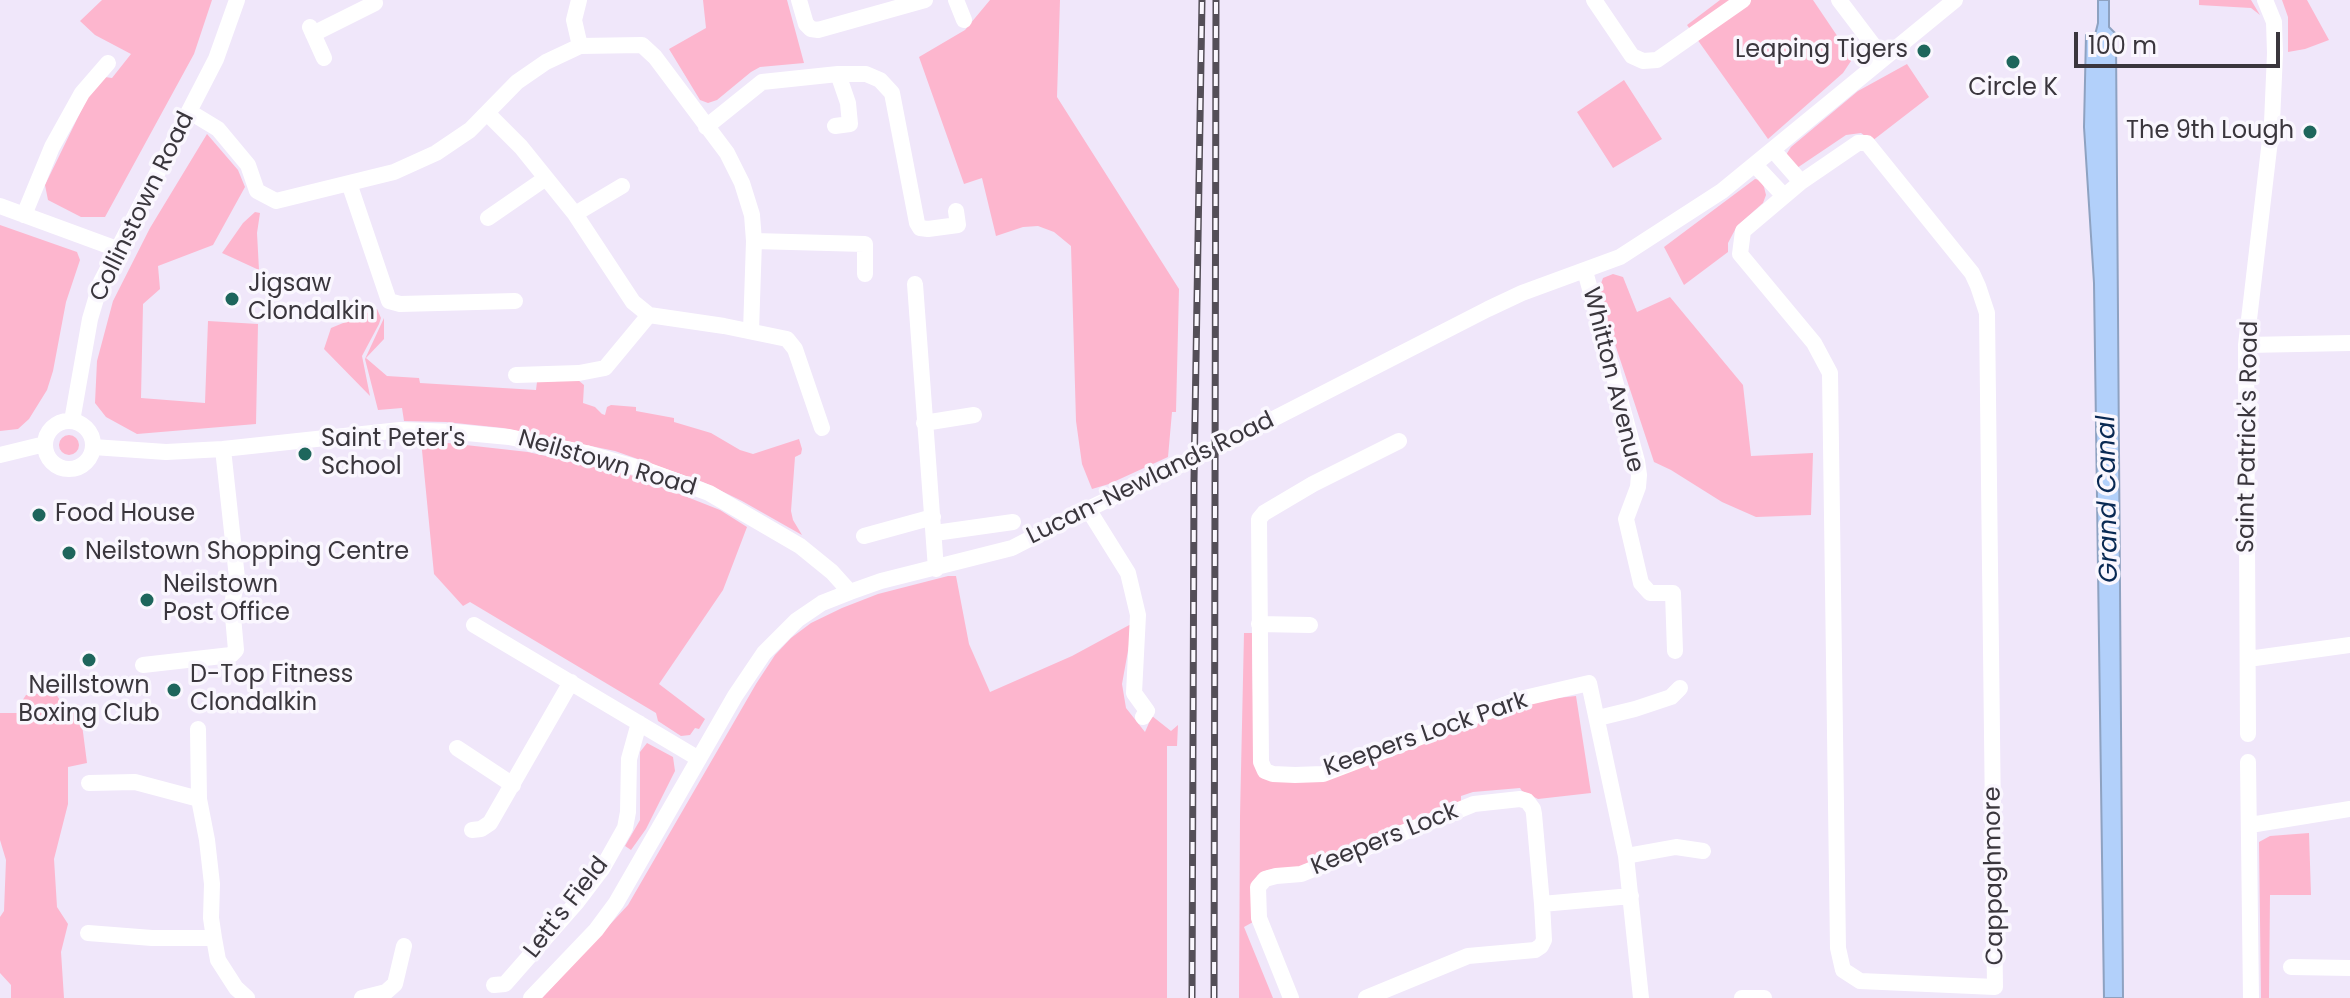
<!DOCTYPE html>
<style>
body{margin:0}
#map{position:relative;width:2350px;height:998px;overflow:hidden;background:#f0e7fa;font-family:Poppins,sans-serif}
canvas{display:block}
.scale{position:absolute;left:2074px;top:32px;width:206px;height:36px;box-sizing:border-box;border:4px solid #3a363d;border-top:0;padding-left:10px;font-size:24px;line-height:28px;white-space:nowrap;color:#3a363d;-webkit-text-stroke:6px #faf7fe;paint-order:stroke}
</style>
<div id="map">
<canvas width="2350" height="998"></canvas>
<div class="scale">100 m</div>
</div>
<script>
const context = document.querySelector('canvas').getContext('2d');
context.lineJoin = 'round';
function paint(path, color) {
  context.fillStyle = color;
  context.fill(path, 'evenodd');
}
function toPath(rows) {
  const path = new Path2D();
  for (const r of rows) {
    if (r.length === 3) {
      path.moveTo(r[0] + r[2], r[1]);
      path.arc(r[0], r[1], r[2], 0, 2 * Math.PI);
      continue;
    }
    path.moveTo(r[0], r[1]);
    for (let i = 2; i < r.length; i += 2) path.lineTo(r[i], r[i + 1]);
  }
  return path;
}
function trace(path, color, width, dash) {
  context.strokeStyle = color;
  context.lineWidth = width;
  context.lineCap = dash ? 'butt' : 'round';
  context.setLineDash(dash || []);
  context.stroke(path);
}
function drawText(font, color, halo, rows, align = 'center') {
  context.font = font + ' Poppins,sans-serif';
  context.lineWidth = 7;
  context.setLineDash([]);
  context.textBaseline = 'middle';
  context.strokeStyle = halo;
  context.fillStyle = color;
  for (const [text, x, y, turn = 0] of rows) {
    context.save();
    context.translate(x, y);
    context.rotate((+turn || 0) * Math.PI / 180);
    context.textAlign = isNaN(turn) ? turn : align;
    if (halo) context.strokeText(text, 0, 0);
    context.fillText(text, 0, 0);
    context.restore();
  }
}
paint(toPath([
 [102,0,212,0,194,54,105,217,81,217,48,200,45,185,98,76,112,78,131,54,95,35,80,21],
 [703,0,787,0,804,63,760,67,751,72,717,100,708,103,700,100,669,49,706,28],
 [990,0,1060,0,1057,97,1179,289,1176,412,1172,412,1168,457,1109,484,1092,489,1082,464,1076,421,1071,246,1054,232,1038,226,1023,227,996,236,982,178,964,184,919,57,965,30],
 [1720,0,1813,0,1846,49,1851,61,1843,73,1768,139,1687,25],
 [2199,0,2251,0,2260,15,2251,8,2199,5],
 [2282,0,2307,0,2329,40,2305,49,2288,52,2288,17],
 [1907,64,1929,97,1872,141,1861,133,1846,135,1797,168,1786,155,1791,147,1858,91],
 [1624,80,1662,139,1613,168,1577,112],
 [207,134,238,170,245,187,213,245,158,266,160,289,143,304,141,398,205,403,208,321,258,324,256,424,137,434,106,417,95,403,97,361,113,301,150,228],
 [1755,179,1760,180,1764,187,1766,195,1763,203,1737,226,1728,243,1728,252,1684,285,1664,247],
 [255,212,260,213,257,233,259,270,222,253,243,223],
 [0,225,77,252,80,260,66,302,53,371,47,390,29,419,18,429,0,431],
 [1613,274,1623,277,1637,312,1670,297,1743,385,1751,456,1813,453,1811,515,1756,517,1722,502,1671,470,1654,462,1609,326,1599,289,1603,278],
 [377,309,381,318,379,324,362,356,370,396,324,349,331,328],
 [384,318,384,339,366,358,387,376,419,378,420,383,536,390,537,382,578,380,584,385,583,403,595,407,602,414,605,415,607,407,611,405,636,407,636,411,674,418,674,422,711,433,740,450,753,454,799,439,802,449,801,454,795,457,791,511,793,520,802,535,742,501,703,482,615,451,503,428,446,422,404,421,402,408,378,410,365,359],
 [69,445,10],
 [421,440,528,452,634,476,720,510,747,527,723,590,659,684,705,719,699,729,695,728,690,735,681,736,658,721,656,713,470,602,463,606,434,574],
 [948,576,956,576,969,644,990,692,1072,656,1133,623,1122,684,1126,708,1145,732,1152,716,1171,731,1178,725,1177,746,1167,746,1167,998,542,998,628,905,756,684,775,655,791,638,811,623,842,608,878,594],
 [1244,633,1252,633,1254,762,1290,780,1529,701,1576,696,1591,793,1538,799,1522,791,1520,788,1473,792,1461,796,1461,801,1298,868,1267,870,1257,876,1253,922,1244,927,1273,998,1239,998,1240,816],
 [43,693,44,695,56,694,63,705,78,704,80,709,87,763,68,767,68,804,54,859,57,907,68,924,61,952,64,998,11,998,11,985,0,973,0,917,4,911,6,860,0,840,0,713,18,713,22,701,26,695],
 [647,743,673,757,675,771,646,829,631,850,625,846,640,820,640,752],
 [2309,833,2311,895,2270,895,2269,998,2261,998,2259,842,2270,836]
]), '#fdb6ce');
const water = toPath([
 [2098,0,2109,0,2109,27,2115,33,2116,43,2123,998,2104,998,2094,283,2084,127,2086,35,2095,35,2098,23,2098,0]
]);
paint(water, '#b2d0fa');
trace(water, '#8ea2c1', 2);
trace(toPath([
 [579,0,574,20,580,46],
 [799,0,806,24,811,29,818,30,925,0],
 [956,0,964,20],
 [1594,0,1632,56,1643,61,1657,60,1743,0],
 [1839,0,1883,58],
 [310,27,324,58],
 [313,34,375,3,374,0],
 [838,74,866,74,880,80,892,93,917,223,920,228,928,229,958,225,956,211],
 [190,112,218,129,248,165,257,191,276,201,394,172,436,153,470,130,517,82,546,62,580,46,642,45,655,57,727,153,742,183,752,215,754,241,751,331],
 [487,113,521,147,575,214,633,302,649,315,724,326,787,339,795,349,822,428],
 [706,127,762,82,838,74,848,103,850,124,835,126],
 [1858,143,1867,143,1972,273,1978,286,1987,313,1995,987,1860,981,1843,970,1838,948,1830,373,1814,343,1740,254,1743,231,1801,182,1858,143],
 [1773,150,1801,182],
 [1755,165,1784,196],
 [349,183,389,301,400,304,515,301],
 [0,206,117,249],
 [575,214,622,186],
 [24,215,52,147,82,93,108,63],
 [488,218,546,178],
 [754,241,865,244,865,274],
 [1585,271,1637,461,1639,475,1638,487,1626,519,1641,583,1650,593,1673,593,1675,651],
 [915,284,936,569],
 [2246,345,2350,343],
 [516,375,579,373,605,368,649,315],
 [69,445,24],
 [72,421,90,319,101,282,216,59,237,0],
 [924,423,974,415],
 [1399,441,1313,484,1264,513,1259,519,1261,762,1265,771,1273,774,1295,775,1323,774,1520,699,1589,683,1626,856,1641,998],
 [93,447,166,452,223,449,400,430,456,432,509,437,586,453,649,471,709,493,800,546,832,572,850,592],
 [0,455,45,444],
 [1088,509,1128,573,1138,615,1134,693,1147,711,1143,717],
 [935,533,1013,522],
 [864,536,933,517],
 [1259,624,1310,625],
 [474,625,699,759],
 [2248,659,2350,645],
 [143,665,231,655,236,650,232,605,237,578,223,449],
 [1598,718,1635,709,1671,697,1680,688],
 [198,729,199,799,207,840,212,884,211,918,214,938,218,960,236,988,247,998],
 [2248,734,2246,345,2272,123,2275,53,2274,22,2265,0],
 [457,748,513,785],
 [2248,762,2251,998],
 [89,783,135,782,199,799],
 [2250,825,2350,809],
 [472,830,481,829,490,823,571,682],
 [1626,856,1676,847,1703,851],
 [1542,904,1631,896],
 [88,933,152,938,214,938],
 [2291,967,2350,968],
 [494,985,505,984,577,902,602,869,625,828,628,812,629,759,639,723],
 [362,998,386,992,395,984,404,946],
 [531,998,596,930,616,903,735,696,764,653,797,620,822,603,850,592,881,581,1012,548,1078,514,1236,438,1488,309,1522,293,1620,257,1722,191,1955,0],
 [1291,998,1259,918,1258,887,1265,879,1276,876,1301,874,1474,804,1520,799,1527,801,1533,809,1534,814,1542,904,1544,940,1541,946,1535,950,1468,956,1366,998],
 [1742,998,1764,998]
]), '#fff', 16);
const rail = toPath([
 [1192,998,1194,480,1202,0],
 [1214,998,1216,0]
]);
trace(rail, '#544f58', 7);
trace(rail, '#faf7fe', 4, [12]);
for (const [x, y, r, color] of [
 [1924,51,8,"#1e665c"],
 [2013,62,8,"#1e665c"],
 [2310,132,8,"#1e665c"],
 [232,299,8,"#1e665c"],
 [305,454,8,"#1e665c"],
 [39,515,8,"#1e665c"],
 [69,553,8,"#1e665c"],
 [147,600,8,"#1e665c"],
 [89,660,8,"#1e665c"],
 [174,690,8,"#1e665c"]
]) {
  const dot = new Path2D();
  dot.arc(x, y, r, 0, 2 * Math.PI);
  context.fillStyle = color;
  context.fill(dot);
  trace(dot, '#faf7fe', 3);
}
drawText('24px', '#3a363d', '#faf7fe', [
 ["Leaping Tigers",1908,51,"right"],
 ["Circle K",2013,89,"center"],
 ["The 9th Lough",2294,132,"right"],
 ["Jigsaw",248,285],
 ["Clondalkin",248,313],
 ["Saint Peter's",321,440],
 ["School",321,468],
 ["Food House",55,515],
 ["Neilstown Shopping Centre",85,553],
 ["Neilstown",163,586],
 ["Post Office",163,614],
 ["D-Top Fitness",190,676],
 ["Clondalkin",190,704],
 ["Neillstown",89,687,"center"],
 ["Boxing Club",89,715,"center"]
], 'left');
drawText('24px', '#3a363d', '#faf7fe', [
 ["Collinstown Road",143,207,-64],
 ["Whitton Avenue",1612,380,76],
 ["Saint Patrick's Road",2249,437,-89],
 ["Neilstown Road",607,464,16],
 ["Lucan-Newlands Road",1151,479,-26],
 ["Keepers Lock Park",1426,735,-19],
 ["Keepers Lock",1385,840,-22],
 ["Cappaghmore",1995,876,-91],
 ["Lett's Field",567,908,-52]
]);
drawText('italic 26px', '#092953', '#faf7fe', [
 ["Grand Canal",2109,499,-91]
]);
</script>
